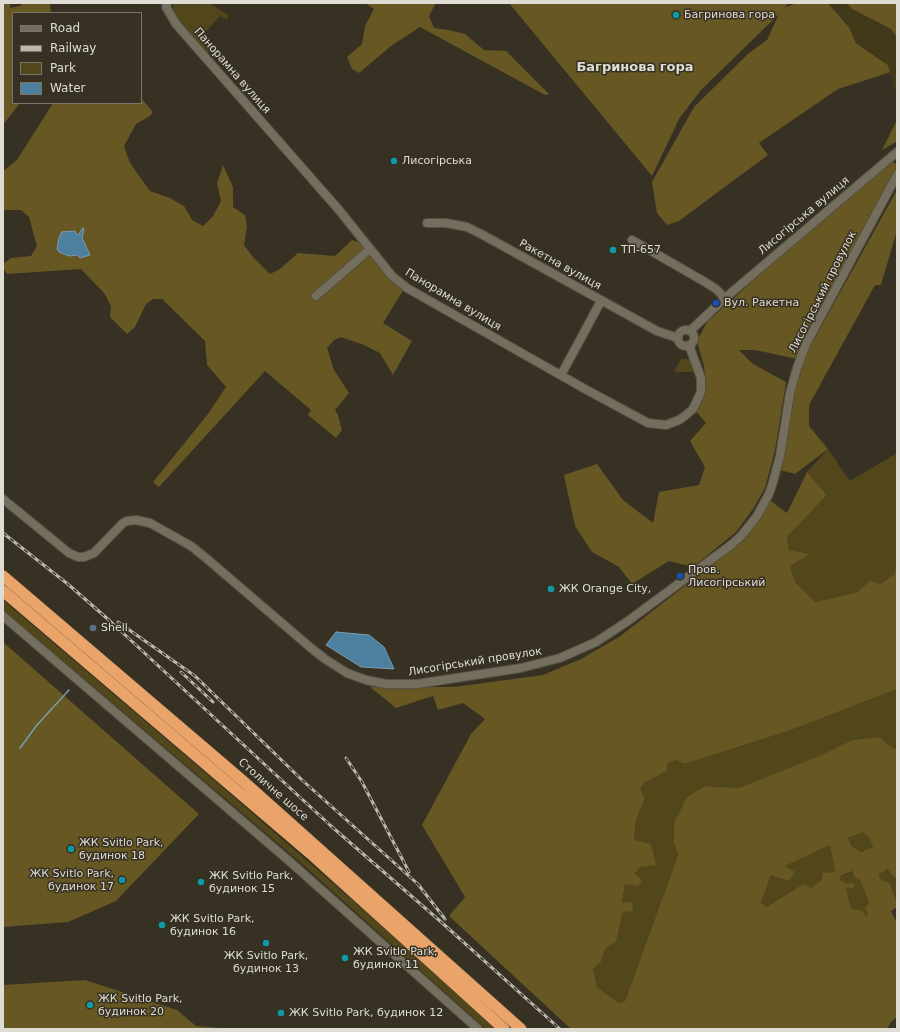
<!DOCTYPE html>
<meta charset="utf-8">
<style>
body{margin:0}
#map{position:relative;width:900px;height:1032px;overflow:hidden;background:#363123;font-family:"DejaVu Sans",sans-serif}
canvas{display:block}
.frame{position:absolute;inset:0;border:4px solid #dfdcd3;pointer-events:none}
.legend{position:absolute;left:12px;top:12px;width:130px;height:92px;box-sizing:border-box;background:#363123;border:1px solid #7a7569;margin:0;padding:5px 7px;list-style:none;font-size:12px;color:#dfdcd3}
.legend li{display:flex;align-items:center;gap:8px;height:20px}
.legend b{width:20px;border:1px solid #7a7569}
</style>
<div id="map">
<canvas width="900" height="1032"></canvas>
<div class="frame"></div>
<ul class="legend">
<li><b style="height:5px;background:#736e5e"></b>Road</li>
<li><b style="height:5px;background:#bbb7ad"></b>Railway</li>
<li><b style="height:11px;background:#52461b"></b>Park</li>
<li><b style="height:11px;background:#4d809f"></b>Water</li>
</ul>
</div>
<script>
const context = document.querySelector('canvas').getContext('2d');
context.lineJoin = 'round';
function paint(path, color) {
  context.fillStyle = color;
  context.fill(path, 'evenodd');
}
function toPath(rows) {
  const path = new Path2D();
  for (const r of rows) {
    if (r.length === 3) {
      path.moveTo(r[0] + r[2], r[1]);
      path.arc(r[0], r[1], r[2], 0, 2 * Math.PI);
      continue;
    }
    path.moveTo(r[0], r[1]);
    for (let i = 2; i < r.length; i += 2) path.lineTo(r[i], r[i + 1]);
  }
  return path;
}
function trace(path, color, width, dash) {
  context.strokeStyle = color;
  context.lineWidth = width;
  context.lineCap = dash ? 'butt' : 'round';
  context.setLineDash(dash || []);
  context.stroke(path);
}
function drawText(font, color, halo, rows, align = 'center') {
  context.font = font + ' "DejaVu Sans",sans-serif';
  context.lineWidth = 3;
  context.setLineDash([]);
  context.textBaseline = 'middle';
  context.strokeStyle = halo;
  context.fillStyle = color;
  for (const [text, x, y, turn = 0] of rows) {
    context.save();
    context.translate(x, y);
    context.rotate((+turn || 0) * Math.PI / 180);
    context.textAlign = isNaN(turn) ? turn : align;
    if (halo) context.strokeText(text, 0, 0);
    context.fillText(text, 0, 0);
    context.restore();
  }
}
paint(toPath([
 [173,3,209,3,228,15,227,20,220,16,199,39,210,50,207,53,177,20,174,14],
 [681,359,692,359,696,372,674,372],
 [828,449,850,481,897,453,897,561,896,561,895,574,880,584,870,580,859,592,814,602,795,582,790,566,810,554,789,550,787,537,827,495,807,472],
 [3,600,214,780,351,899,496,1029,486,1029,300,862,3,610],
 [897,689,897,749,894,749,879,737,852,740,819,756,739,788,705,786,674,843,678,855,625,1001,619,1003,597,987,593,969,601,962,605,949,616,942,623,912,622,904,625,884,635,875,640,867,634,840,636,820,645,798,640,789,644,783,667,771,667,764,675,760,685,764,791,730],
 [863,832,869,837,873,847,861,852,850,846,848,838],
 [830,845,835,872,811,888,803,884,765,907,761,903,771,875,785,866],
 [887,869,897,880,897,904,890,883,881,880,877,874,884,872],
 [853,871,860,880,869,902,869,914,866,916,861,910,851,908,846,888,848,884,840,880,839,875,845,875]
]), '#52461b');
paint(toPath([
 [3,3,10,3,10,8,20,6,23,3,50,3,51,13,13,13,13,103,20,103,3,125],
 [365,3,436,3,429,16,434,28,448,30,465,34,484,50,506,51,549,94,545,95,420,27,391,46,359,73,352,69,347,57,362,44,365,26,374,9],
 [509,3,789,3,784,8,797,3,828,3,849,27,856,43,888,65,891,72,838,89,759,143,768,155,679,221,667,225,657,213,652,182,694,107,749,53,767,40,779,14,700,91,679,119,652,176],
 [847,3,897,3,897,38,891,29,851,9],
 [141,98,153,112,150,116,136,124,124,146,130,163,150,191,170,198,184,206,192,220,203,226,213,216,221,201,217,184,223,165,233,187,233,207,245,215,247,227,244,245,252,256,270,274,280,269,298,253,335,256,352,240,358,242,372,255,404,289,383,323,412,341,393,375,380,353,364,345,341,337,334,340,327,348,334,370,349,393,335,410,338,415,342,430,336,438,308,415,311,410,265,371,159,487,153,482,208,414,226,387,207,365,205,341,162,299,153,299,146,304,135,327,127,334,110,317,111,306,104,293,81,269,7,274,3,268,3,264,11,258,31,256,37,246,29,217,21,210,3,210,3,171,17,160,53,103,141,103],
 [897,120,897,140,896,142,882,150],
 [889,159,897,165,897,170,797,359,755,350,739,350,753,364,786,382,775,450,765,488,753,509,736,532,693,567,669,561,632,584,619,567,592,552,575,526,564,475,597,464,623,500,653,523,659,492,699,485,705,467,690,441,706,423,694,409,706,386,704,366,697,341,707,322],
 [897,190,897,230,881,285,875,285,809,405,809,426,828,449,795,474,780,470,792,393,807,352],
 [807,472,827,495,787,537,789,550,810,554,790,566,795,582,815,602,858,592,870,580,880,584,895,574,896,561,897,561,897,689,791,730,685,764,675,760,667,764,667,771,644,783,640,789,645,798,636,820,634,840,651,844,656,865,640,867,635,874,642,880,638,886,625,884,622,903,632,902,633,911,623,912,616,942,605,949,601,962,593,969,597,987,619,1003,625,1001,678,855,674,843,674,823,687,797,705,786,739,788,819,756,852,740,879,737,894,749,897,749,897,880,887,869,884,872,878,874,881,880,890,883,897,904,897,907,891,911,897,923,897,1017,891,1022,887,1029,571,1029,449,916,465,897,422,825,471,734,485,719,463,703,438,710,433,696,396,708,370,687,454,687,543,675,581,659,619,637,744,540,771,501,787,513],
 [863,832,869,837,873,847,861,852,851,846,848,838],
 [830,845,835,872,822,873,822,880,811,888,803,884,766,907,761,903,771,875,789,881,795,872,785,866],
 [853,871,854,877,860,880,869,902,865,909,868,914,866,916,861,910,851,908,846,888,853,888,855,885,851,882,848,884,840,880,840,876],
 [3,642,199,814,116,901,68,922,3,927],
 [85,980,177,1010,196,1026,234,1029,3,1029,3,985]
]), '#665723');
paint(toPath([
 [828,3,847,3,852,9,891,29,897,38,897,98,888,65,856,43,849,27]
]), '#413919');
const water = toPath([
 [83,228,84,229,82,238,90,255,80,258,77,255,69,256,59,252,57,249,59,238,61,234,61,232,75,231,76,234,78,235,83,228],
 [336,632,369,635,384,647,394,669,361,667,326,645,336,632]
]);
paint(water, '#4d809f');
trace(water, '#799caf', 1);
trace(toPath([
 [20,748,37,725,69,690]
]), '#799caf', 1.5);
const minor = toPath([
 [167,3,166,7,176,24,339,210,392,276,407,288,585,389,648,423,666,425,679,420,686,415,693,409,701,392,701,378,689,345],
 [427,223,446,223,467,227,483,235,657,331,678,338],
 [632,240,705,282,716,289,725,298],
 [316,296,370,249],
 [686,338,8],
 [690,331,725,298,897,152],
 [561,375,601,301],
 [3,499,69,553,78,557,84,557,94,553,123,523,127,521,136,520,150,523,191,546,206,558,311,648,325,659,347,673,366,680,386,684,417,684,521,668,560,658,596,642,628,621,731,545,741,536,757,516,769,494,773,482,780,456,790,393,797,368,806,344,897,175],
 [3,616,288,860,478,1029]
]);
const highway = toPath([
 [3,576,243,781,521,1029],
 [3,591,311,854,504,1029]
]);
trace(minor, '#545043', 10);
trace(highway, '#545043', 12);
trace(minor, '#736e5e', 8);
trace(highway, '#eaa368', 11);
const rail = toPath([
 [3,533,69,585,110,621,331,826,440,921,560,1029],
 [118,622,195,676,302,780,420,886],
 [181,672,213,702],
 [346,758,362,782,409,872],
 [417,883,445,919]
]);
trace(rail, '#bbb7ad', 3);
trace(rail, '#363123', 1.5, [4.5]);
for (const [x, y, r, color] of [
 [676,15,4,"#0f9aa8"],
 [394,161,4,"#0f9aa8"],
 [613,250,4,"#0f9aa8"],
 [716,303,4,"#1a4fb4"],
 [680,576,4,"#1a4fb4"],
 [551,589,4,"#0f9aa8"],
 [93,628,4,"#5c6f8a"],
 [71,849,4,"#0f9aa8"],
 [122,880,4,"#0f9aa8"],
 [201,882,4,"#0f9aa8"],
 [162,925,4,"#0f9aa8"],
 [266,943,4,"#0f9aa8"],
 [345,958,4,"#0f9aa8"],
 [90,1005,4,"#0f9aa8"],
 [281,1013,4,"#0f9aa8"]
]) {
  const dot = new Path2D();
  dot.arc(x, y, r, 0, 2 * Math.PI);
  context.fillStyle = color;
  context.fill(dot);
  trace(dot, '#363123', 1.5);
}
drawText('11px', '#dfdcd3', '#363123', [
 ["Багринова гора",684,15],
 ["Лисогірська",402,161],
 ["ТП-657",621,250],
 ["Вул. Ракетна",724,303],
 ["Пров.",688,570],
 ["Лисогірський",688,583],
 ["ЖК Orange City,",559,589],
 ["Shell",101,628],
 ["ЖК Svitlo Park,",79,843],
 ["будинок 18",79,856],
 ["ЖК Svitlo Park,",114,874,"right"],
 ["будинок 17",114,887,"right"],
 ["ЖК Svitlo Park,",209,876],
 ["будинок 15",209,889],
 ["ЖК Svitlo Park,",170,919],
 ["будинок 16",170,932],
 ["ЖК Svitlo Park,",353,952],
 ["будинок 11",353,965],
 ["ЖК Svitlo Park,",266,956,"center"],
 ["будинок 13",266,969,"center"],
 ["ЖК Svitlo Park,",98,999],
 ["будинок 20",98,1012],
 ["ЖК Svitlo Park, будинок 12",289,1013]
], 'left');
drawText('11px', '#dfdcd3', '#363123', [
 ["Панорамна вулиця",232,71,49],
 ["Лисогірська вулиця",804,216,-40],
 ["Ракетна вулиця",560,265,29],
 ["Лисогірський провулок",823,292,-63],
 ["Панорамна вулиця",453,300,31],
 ["Лисогірський провулок",475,662,-9],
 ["Столичне шосе",273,790,41]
]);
drawText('bold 13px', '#dfdcd3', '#363123', [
 ["Багринова гора",635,68]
]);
</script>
